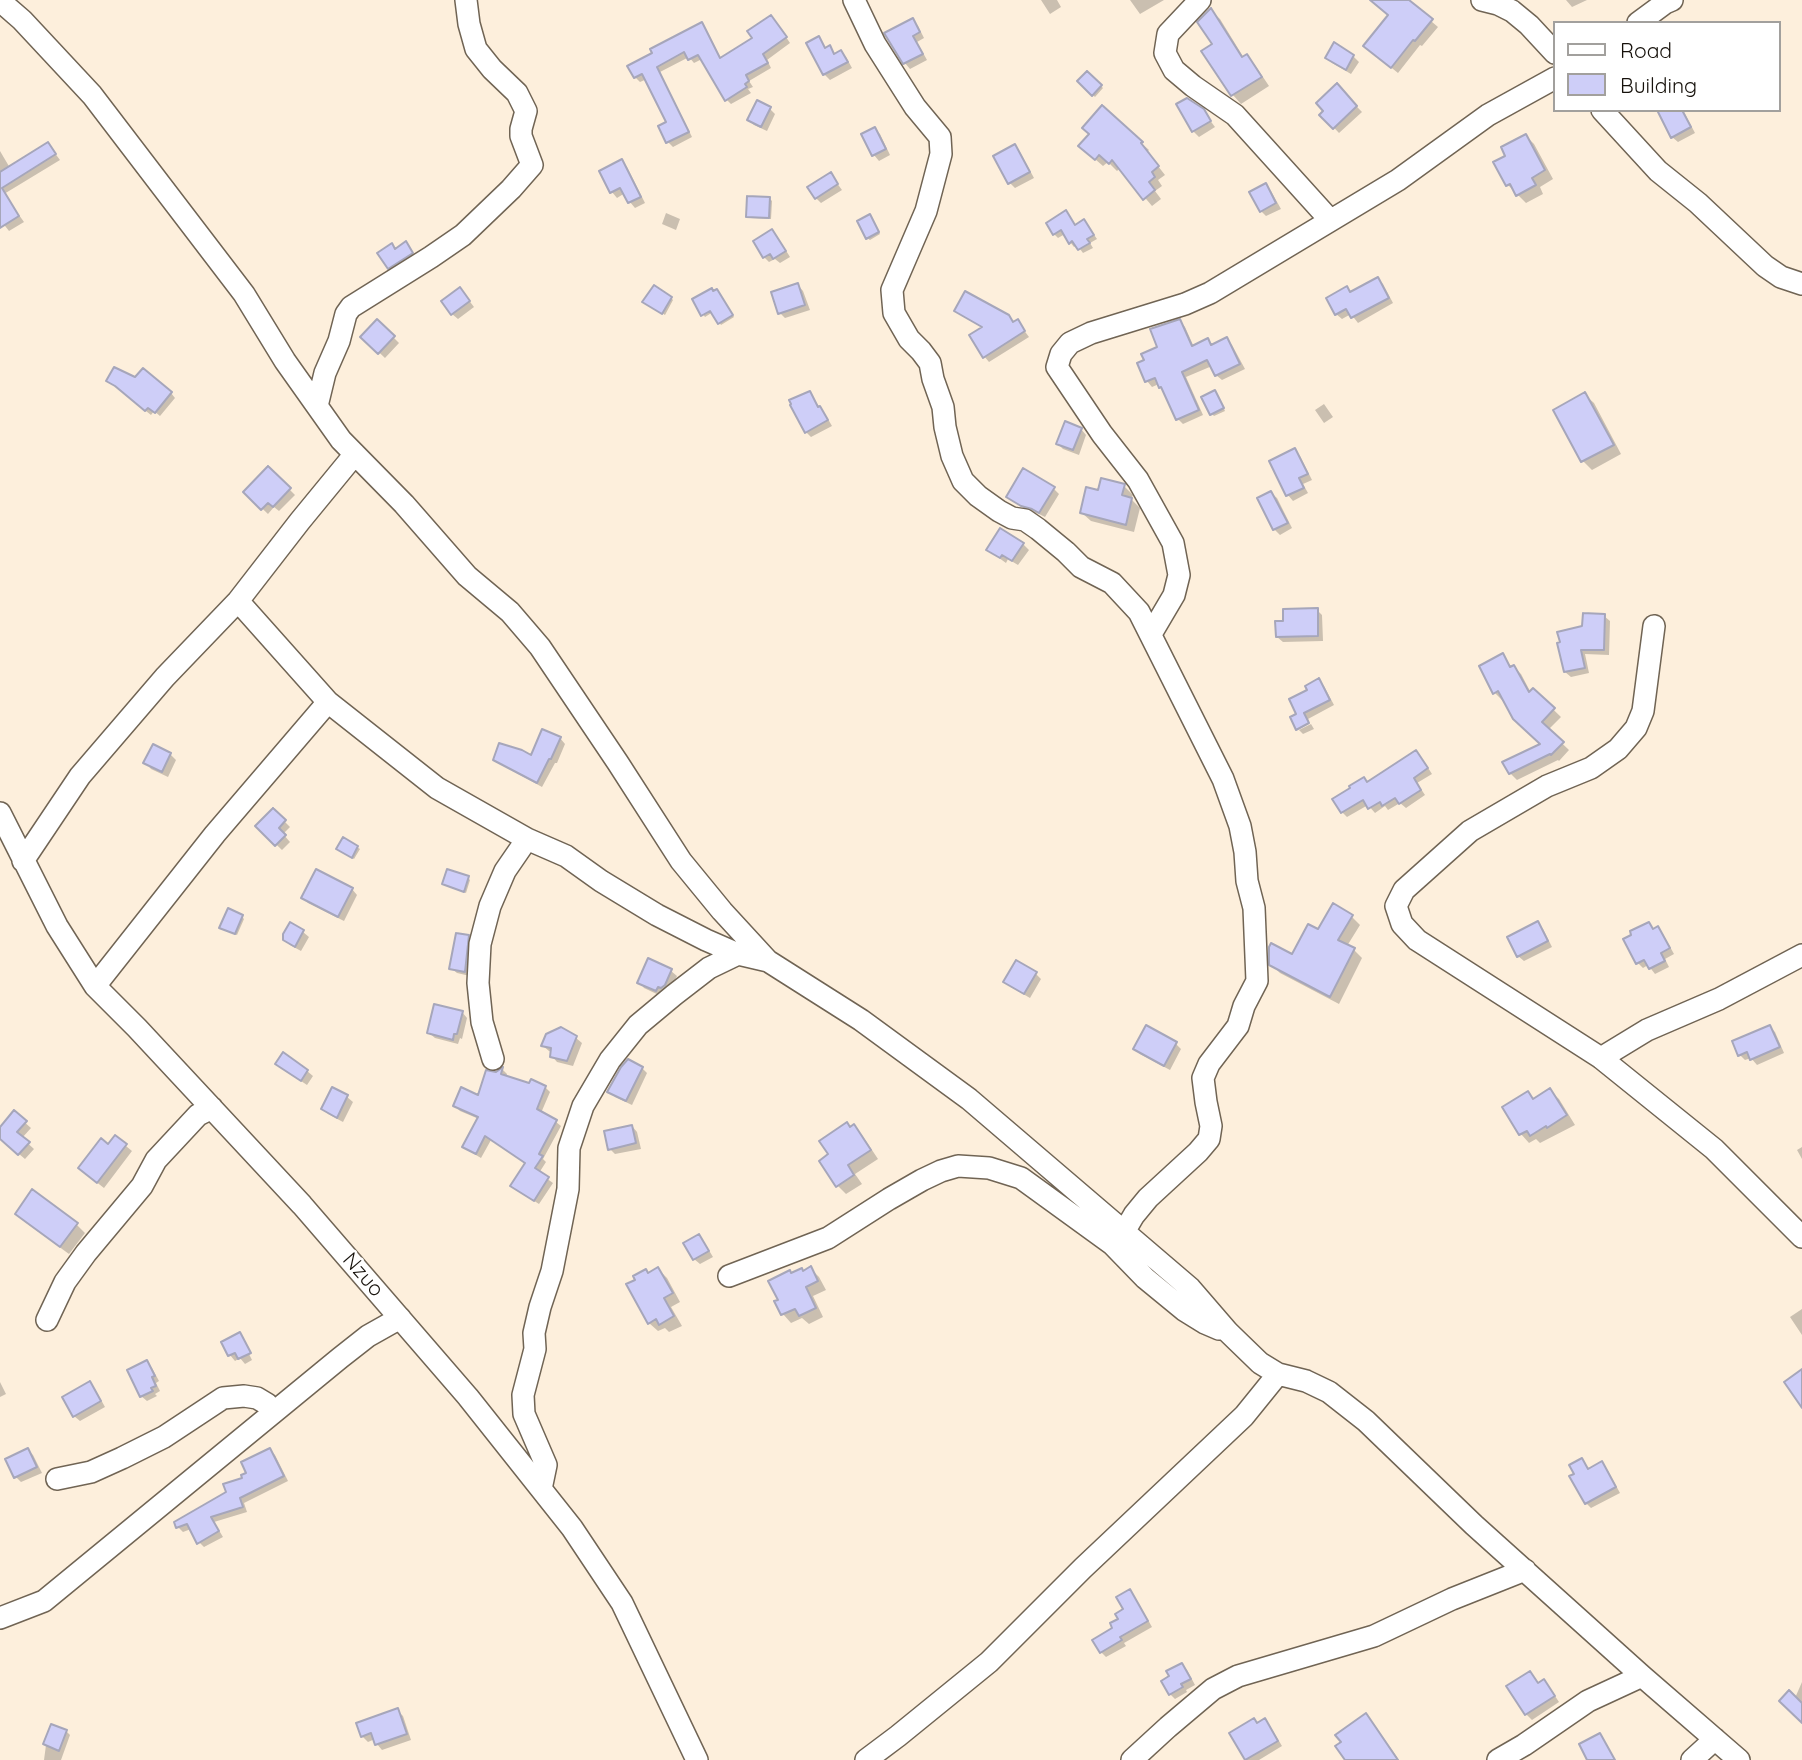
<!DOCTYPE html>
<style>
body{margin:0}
#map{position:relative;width:1802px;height:1760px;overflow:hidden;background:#fdefdc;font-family:Quicksand,sans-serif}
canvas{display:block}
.legend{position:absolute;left:1553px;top:21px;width:228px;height:91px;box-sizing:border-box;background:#fff;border:2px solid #a2a09d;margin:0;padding:9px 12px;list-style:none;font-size:21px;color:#16110b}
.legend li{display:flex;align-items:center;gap:14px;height:35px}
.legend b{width:35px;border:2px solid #a2a09d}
</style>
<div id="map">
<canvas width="1802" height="1760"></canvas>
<ul class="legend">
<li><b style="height:9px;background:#fff"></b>Road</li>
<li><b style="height:19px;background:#cecef8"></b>Building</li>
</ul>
</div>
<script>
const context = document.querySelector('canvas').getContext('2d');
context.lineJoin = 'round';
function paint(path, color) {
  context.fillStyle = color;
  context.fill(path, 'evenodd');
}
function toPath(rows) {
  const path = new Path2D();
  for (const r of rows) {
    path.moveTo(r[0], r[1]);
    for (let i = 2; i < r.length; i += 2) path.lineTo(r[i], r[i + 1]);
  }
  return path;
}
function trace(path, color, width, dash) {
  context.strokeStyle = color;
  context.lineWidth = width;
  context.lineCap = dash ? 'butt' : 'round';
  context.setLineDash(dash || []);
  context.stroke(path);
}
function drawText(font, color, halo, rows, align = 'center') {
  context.font = font + ' Quicksand,sans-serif';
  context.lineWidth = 5;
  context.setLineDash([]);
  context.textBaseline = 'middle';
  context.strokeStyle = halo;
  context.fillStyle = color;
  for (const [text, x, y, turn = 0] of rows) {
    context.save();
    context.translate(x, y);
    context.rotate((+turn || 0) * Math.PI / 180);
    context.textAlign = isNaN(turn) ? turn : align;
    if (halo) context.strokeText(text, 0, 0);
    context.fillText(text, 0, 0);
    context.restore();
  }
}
paint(toPath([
 [1041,0,1057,0,1061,7,1050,14],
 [1130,0,1164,0,1140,14],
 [1371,0,1406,0,1438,27,1422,46,1420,45,1398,73,1372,52,1389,15],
 [1566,0,1587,0,1572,7],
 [1211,11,1220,19,1244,58,1247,56,1255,65,1269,86,1241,104,1233,95,1204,52,1214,45],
 [912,20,918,26,924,38,917,42,927,60,910,69,905,63,887,34],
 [776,22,790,43,767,60,771,68,749,81,753,87,748,89,751,93,731,104,726,99,702,59,694,63,689,57,660,72,692,137,673,147,668,142,669,123,647,79,640,82,635,77,702,24,706,29,721,59,755,39],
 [818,39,827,49,830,47,836,55,841,52,846,57,852,68,830,80,824,74],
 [1353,56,1359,62,1351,74,1332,63,1327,58],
 [1087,73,1103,88,1095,97,1079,81],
 [1337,86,1362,112,1339,133,1322,115],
 [1178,105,1203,111,1215,127,1199,137,1193,131],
 [1102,108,1149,150,1147,152,1165,175,1158,180,1162,186,1155,191,1161,199,1152,206,1120,168,1117,171,1108,162,1103,166,1088,153,1091,135],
 [770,109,775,114,767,131,754,125,749,120],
 [1659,110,1683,110,1695,133,1678,142,1672,137],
 [874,129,880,134,890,155,879,161,874,155,863,135],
 [1526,136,1534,144,1553,179,1540,187,1543,194,1526,203,1508,185,1508,156],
 [48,144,60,160,4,194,24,222,9,231,2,222,0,223,0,151,10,168],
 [1015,147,1020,152,1034,178,1015,188,1010,183],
 [622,161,627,167,645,203,635,208,630,202,625,193,617,198,612,192],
 [831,175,842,190,821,203,816,198],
 [1266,186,1271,191,1281,209,1266,216,1261,211],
 [770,199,772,201,771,219,750,218,748,216],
 [666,213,680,219,676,230,662,224],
 [1066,213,1076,226,1088,226,1097,239,1090,243,1093,248,1083,253,1077,245,1074,247,1070,242,1065,234,1058,238,1054,234],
 [871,219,880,234,870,240,867,238],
 [772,231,777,236,790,257,780,263,775,259,769,262,764,257],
 [406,244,417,259,394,273,389,268,396,250],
 [1378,279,1383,284,1393,303,1358,323,1351,314,1342,319,1336,314,1351,293],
 [798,285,803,291,810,310,785,318,780,313],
 [719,293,734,317,721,325,713,312,705,317,703,314],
 [465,295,474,307,458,319,452,314],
 [671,298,673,300,665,315,647,304],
 [956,311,1008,316,1015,323,1017,321,1029,337,989,362,984,356,983,328,962,316],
 [377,321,399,343,385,358,363,337],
 [1180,321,1185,327,1194,347,1208,340,1213,346,1227,339,1232,345,1245,369,1222,380,1216,375,1212,366,1186,377,1203,415,1183,424,1178,419,1165,391,1159,384,1152,387,1147,381,1139,364,1159,348],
 [108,381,171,393,175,398,160,416,154,411,151,415],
 [809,393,825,414,832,426,811,437,806,432],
 [1217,394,1225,411,1214,416,1212,414],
 [1585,395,1594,403,1621,454,1592,470,1583,461,1556,411],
 [1324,404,1333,417,1324,423,1315,410],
 [1081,429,1086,435,1079,455,1063,449,1058,444],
 [1295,451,1300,456,1312,480,1303,484,1308,493,1293,501,1288,495],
 [268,468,295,495,279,511,274,507,268,514,245,492],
 [1124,486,1133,495,1131,499,1140,508,1134,532,1091,521,1082,513,1099,492],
 [1053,488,1059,494,1045,517,1039,514,1028,511,1008,496],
 [1271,493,1277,498,1292,528,1280,535,1274,529],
 [1023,544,1029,550,1018,565,1008,559,1006,563,988,550],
 [1317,610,1322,615,1323,641,1283,642,1277,637,1285,622],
 [1604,616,1610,621,1609,655,1585,654,1589,673,1571,677,1565,672,1584,627],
 [1503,655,1512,668,1514,667,1521,674,1531,693,1533,690,1561,717,1548,730,1569,750,1559,761,1558,760,1517,780,1510,773,1542,745,1504,698,1502,700,1495,693],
 [1319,681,1324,686,1334,705,1308,719,1309,721,1297,727,1298,714,1309,691],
 [1311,724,1314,729,1303,734,1299,730],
 [560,738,565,744,557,763,555,763,542,787,500,764,495,759,532,757],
 [154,746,170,754,176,760,168,777,151,769,146,763],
 [1421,757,1432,774,1417,783,1425,795,1406,808,1400,803,1388,810,1385,806,1375,813,1368,805,1347,817,1342,812,1368,783],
 [273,810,290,827,283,834,290,842,282,850,257,826],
 [357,847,360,849,354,859,340,851],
 [468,878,470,880,466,893,444,884],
 [352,889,357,895,344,921,308,903,303,897],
 [1334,905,1352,917,1360,925,1347,946,1354,950,1362,958,1339,1004,1280,973,1271,964,1293,956,1318,931],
 [242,917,244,919,237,935,224,930],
 [1537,923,1543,929,1552,947,1524,961,1518,956],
 [290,924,303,932,309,937,301,951,290,945,284,939],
 [1649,924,1655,930,1658,929,1663,934,1674,954,1665,959,1669,967,1655,974,1648,965,1643,968,1638,963,1634,935],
 [468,937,473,943,470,976,457,973,451,968],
 [648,961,671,971,677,976,670,991,661,996,644,988,639,982],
 [1035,973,1041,979,1030,998,1011,987,1006,981],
 [462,1012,467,1018,462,1039,460,1038,458,1044,435,1038,429,1033],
 [1770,1027,1775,1032,1784,1053,1757,1065,1751,1058,1745,1060,1740,1055],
 [576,1038,582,1043,573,1066,557,1062,552,1056,552,1052,549,1051,543,1046],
 [1176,1044,1181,1049,1170,1070,1140,1054,1135,1048],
 [642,1068,647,1073,632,1105,615,1097,610,1091],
 [283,1069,307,1071,313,1076,307,1085],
 [503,1070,507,1074,506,1078,545,1087,550,1092,541,1113,556,1122,561,1126,543,1159,546,1162,539,1173,553,1183,539,1204,517,1190,527,1164,491,1140,481,1158,469,1151,464,1147,479,1119,460,1111,455,1106,480,1097,496,1074],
 [333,1089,347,1097,353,1102,343,1122,328,1114,323,1109],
 [1550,1091,1559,1099,1575,1125,1540,1143,1536,1139,1529,1143,1521,1134,1504,1108,1528,1094,1534,1100],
 [14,1113,31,1128,22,1138,34,1149,25,1159,0,1138,0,1129],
 [632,1126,637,1132,641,1149,615,1154,610,1149],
 [853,1126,862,1135,878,1159,855,1174,862,1184,846,1194,838,1186,831,1154],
 [115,1137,132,1151,104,1188,86,1174],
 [1802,1147,1802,1159,1797,1150],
 [17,1214,76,1224,85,1233,69,1254,25,1222],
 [698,1237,704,1242,713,1257,700,1264,694,1259],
 [658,1269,667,1278,680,1302,671,1307,682,1326,669,1332,665,1328,658,1331,649,1323,649,1274],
 [811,1269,819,1277,826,1290,813,1296,823,1317,809,1324,802,1318,791,1323,783,1314,777,1302,780,1301,792,1275,804,1272],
 [1802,1309,1802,1335,1790,1317],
 [240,1334,244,1338,241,1338,252,1360,245,1364,240,1358,235,1361,230,1355],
 [147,1362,152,1368,159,1381,156,1383,160,1391,155,1394,157,1396,147,1401,141,1396],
 [0,1382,6,1394,0,1397],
 [89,1383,95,1389,105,1407,80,1421,74,1416],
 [28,1450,33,1455,42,1473,21,1482,16,1477],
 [270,1450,275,1455,288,1481,244,1503,247,1512,214,1522,223,1537,204,1547,199,1542,191,1529,183,1532,178,1527,228,1493,244,1479],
 [1582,1460,1590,1470,1601,1463,1607,1469,1620,1493,1591,1508,1586,1503,1576,1475],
 [1129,1591,1135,1597,1152,1627,1124,1643,1126,1646,1106,1657,1101,1652,1126,1610],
 [1182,1665,1187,1670,1195,1685,1186,1690,1187,1692,1175,1699,1170,1694],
 [1802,1682,1802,1720,1795,1698],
 [1539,1685,1549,1687,1559,1702,1532,1720,1526,1714,1509,1687],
 [397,1710,403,1716,411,1740,382,1750,377,1744,375,1739,368,1742,362,1736],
 [1366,1716,1374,1724,1399,1760,1347,1760],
 [1265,1721,1270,1726,1282,1746,1259,1760,1247,1760,1246,1759,1258,1725],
 [66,1731,70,1735,61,1760,44,1760,46,1745]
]), '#0003');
const building = toPath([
 [1370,0,1409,0,1433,19,1415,41,1413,40,1391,68,1363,46,1388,15,1370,0],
 [1211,8,1242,57,1247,54,1262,77,1231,96,1201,51,1212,44,1197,22,1211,8],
 [771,15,787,37,763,54,768,63,746,75,749,81,745,84,747,87,725,101,698,55,688,60,684,52,657,67,689,132,666,143,658,126,666,122,642,74,634,78,627,66,652,53,650,49,702,22,720,58,752,38,747,31,771,15],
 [913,18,920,32,913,36,923,54,903,64,884,33,913,18],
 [819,36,825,48,830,45,834,54,841,50,848,62,823,75,806,43,819,36],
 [1334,42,1354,55,1346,70,1325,58,1334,42],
 [1087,71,1102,85,1092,96,1077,81,1087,71],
 [1337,83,1357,106,1333,129,1319,115,1323,111,1316,103,1337,83],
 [1187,98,1204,109,1211,121,1192,132,1176,104,1187,98],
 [757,100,771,107,761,127,747,120,757,100],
 [1102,105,1143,142,1141,143,1159,166,1152,172,1155,177,1149,182,1155,190,1143,200,1112,160,1109,164,1099,155,1095,160,1078,146,1089,134,1082,128,1102,105],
 [1657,110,1682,110,1691,127,1671,138,1657,110],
 [875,127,886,149,872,156,861,134,875,127],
 [1526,134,1545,170,1532,178,1536,185,1516,196,1510,184,1506,186,1493,162,1505,156,1501,147,1526,134],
 [48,142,56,154,2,188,19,216,0,228,0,172,48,142],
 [1015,144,1030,172,1008,184,993,156,1015,144],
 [622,159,641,197,628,203,620,188,610,193,599,171,622,159],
 [831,172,838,184,815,199,807,187,831,172],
 [1266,183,1276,203,1260,212,1249,192,1266,183],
 [747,196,770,197,769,218,746,217,747,196],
 [1066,210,1075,225,1084,219,1094,235,1087,239,1090,243,1078,250,1072,241,1069,244,1061,230,1053,235,1046,223,1066,210],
 [870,214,879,232,866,239,857,221,870,214],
 [772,229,786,251,773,259,770,254,763,258,753,241,772,229],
 [406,241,413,253,388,269,377,253,392,243,395,249,406,241],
 [1378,277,1389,298,1351,318,1346,309,1335,315,1326,298,1347,286,1350,292,1378,277],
 [798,283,805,305,778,314,771,292,798,283],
 [654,285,672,297,662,314,642,302,654,285],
 [460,287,470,301,451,315,441,301,460,287],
 [712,288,713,291,717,289,733,315,718,324,710,311,701,316,692,299,712,288],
 [965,291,1009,315,1013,322,1018,319,1025,331,983,358,969,335,982,327,954,311,965,291],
 [377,319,395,336,378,354,360,337,377,319],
 [1180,319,1192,346,1208,338,1211,345,1227,337,1240,364,1215,376,1207,360,1182,372,1199,410,1176,420,1161,387,1159,388,1155,378,1145,382,1137,363,1144,360,1141,354,1157,347,1150,329,1180,319],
 [114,367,135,377,143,368,172,392,155,413,148,408,145,411,115,386,106,381,114,367],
 [1215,390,1224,408,1210,415,1201,397,1215,390],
 [810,391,818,407,820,406,828,420,805,433,790,405,791,404,789,400,810,391],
 [1585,392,1614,445,1581,462,1553,410,1585,392],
 [1065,421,1082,428,1073,450,1056,444,1065,421],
 [1295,448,1308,474,1299,478,1304,488,1286,496,1269,461,1295,448],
 [268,466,291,488,273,507,268,503,261,510,243,492,268,466],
 [1023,468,1055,487,1039,513,1032,509,1021,506,1006,497,1023,468],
 [1101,478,1125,484,1122,495,1132,498,1126,525,1080,513,1086,487,1098,490,1101,478],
 [1271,491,1288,523,1273,530,1257,498,1271,491],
 [1000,528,1024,543,1012,561,1002,555,1000,558,986,550,1000,528],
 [1318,608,1318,636,1276,637,1275,621,1283,621,1283,609,1318,608],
 [1583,613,1605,614,1604,650,1581,650,1585,668,1564,672,1557,643,1560,642,1557,632,1582,626,1583,613],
 [1503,653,1510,667,1514,665,1529,692,1533,688,1555,708,1542,722,1564,742,1551,755,1550,754,1509,774,1502,762,1540,744,1513,719,1498,691,1493,694,1479,666,1503,653],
 [1319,678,1330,700,1304,713,1309,723,1296,730,1290,717,1296,714,1289,699,1307,690,1305,686,1319,678],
 [542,729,561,737,551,759,549,759,537,783,493,760,499,743,522,750,531,755,542,729],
 [153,744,171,753,162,772,143,763,153,744],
 [1416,750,1428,768,1414,778,1421,790,1399,804,1395,798,1382,806,1380,802,1368,809,1363,800,1341,813,1332,799,1350,788,1349,786,1364,777,1367,782,1416,750],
 [273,808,286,820,279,828,286,835,275,846,255,826,273,808],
 [343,837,358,846,352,858,336,849,343,837],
 [316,869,353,888,338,917,301,898,316,869],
 [447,869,469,876,464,892,442,884,447,869],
 [1333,903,1353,915,1338,940,1355,948,1330,997,1269,965,1269,947,1271,943,1292,954,1308,924,1318,929,1333,903],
 [228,908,243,915,235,934,219,928,228,908],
 [1538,921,1548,941,1517,957,1507,937,1538,921],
 [290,922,304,930,295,947,283,940,283,934,290,922],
 [1649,922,1653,929,1658,926,1670,948,1661,953,1665,961,1649,969,1644,960,1636,964,1623,939,1631,935,1630,931,1649,922],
 [456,933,469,935,465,972,449,969,456,933],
 [648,958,672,969,665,985,661,988,658,987,656,991,637,983,648,958],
 [1016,960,1037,972,1024,994,1003,982,1016,960],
 [434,1004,463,1011,457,1034,454,1034,453,1040,427,1033,434,1004],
 [1146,1025,1177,1042,1164,1066,1133,1049,1146,1025],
 [1770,1025,1780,1047,1750,1060,1747,1052,1738,1056,1732,1041,1770,1025],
 [561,1027,577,1036,567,1061,550,1057,551,1048,541,1046,546,1034,561,1027],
 [283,1052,308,1070,301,1081,275,1064,283,1052],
 [628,1059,643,1067,626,1101,607,1092,621,1067,628,1059],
 [503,1067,501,1074,529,1083,531,1079,546,1086,537,1109,557,1120,539,1154,543,1156,535,1168,549,1177,534,1201,510,1186,525,1163,485,1136,476,1154,462,1147,478,1117,453,1106,461,1087,478,1095,486,1070,496,1072,503,1067],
 [332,1087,348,1095,337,1118,321,1109,332,1087],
 [1550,1088,1567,1115,1547,1128,1546,1126,1530,1136,1527,1131,1519,1135,1502,1107,1528,1091,1533,1099,1550,1088],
 [14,1110,27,1121,17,1132,30,1142,18,1155,0,1139,0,1127,14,1110],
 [847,1122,850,1127,854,1124,871,1150,848,1165,854,1175,836,1187,819,1161,828,1154,819,1141,847,1122],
 [632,1125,636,1143,608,1150,604,1131,632,1125],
 [115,1135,127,1144,97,1183,78,1168,101,1138,108,1144,115,1135],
 [32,1189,78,1223,60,1247,15,1214,32,1189],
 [699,1234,709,1251,693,1260,683,1243,699,1234],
 [811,1266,818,1281,806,1287,816,1308,799,1316,795,1309,781,1315,774,1301,778,1300,768,1281,790,1270,791,1273,802,1268,803,1271,811,1266],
 [658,1267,673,1293,664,1298,674,1316,659,1325,656,1319,648,1324,626,1284,635,1280,633,1276,646,1269,648,1273,658,1267],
 [240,1332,251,1353,238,1359,235,1353,228,1356,221,1342,240,1332],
 [147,1360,155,1376,152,1377,156,1386,151,1388,153,1391,140,1397,127,1370,147,1360],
 [1802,1369,1802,1408,1784,1382,1802,1369],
 [90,1381,101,1401,73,1417,62,1397,90,1381],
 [28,1448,37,1467,14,1478,5,1459,28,1448],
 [270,1448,284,1476,240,1498,243,1507,211,1517,219,1531,197,1544,187,1524,176,1528,174,1522,226,1492,223,1484,242,1478,241,1475,246,1473,241,1462,270,1448],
 [1582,1458,1588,1469,1602,1461,1616,1487,1585,1504,1569,1476,1574,1474,1569,1465,1582,1458],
 [1130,1589,1148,1621,1120,1637,1122,1640,1100,1653,1092,1640,1112,1628,1110,1623,1118,1619,1115,1614,1123,1609,1116,1597,1130,1589],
 [1182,1663,1191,1679,1181,1684,1183,1687,1169,1695,1161,1681,1169,1676,1166,1671,1182,1663],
 [1530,1671,1538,1683,1544,1679,1555,1696,1525,1715,1506,1686,1530,1671],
 [1789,1690,1802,1703,1802,1723,1779,1701,1789,1690],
 [398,1708,407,1734,375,1745,371,1733,361,1737,356,1723,398,1708],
 [1366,1713,1398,1760,1345,1760,1335,1746,1341,1742,1335,1735,1366,1713],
 [1254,1718,1257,1723,1265,1718,1278,1741,1245,1760,1229,1733,1254,1718],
 [51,1724,67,1730,59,1751,43,1744,51,1724],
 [1600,1733,1615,1760,1587,1760,1579,1744,1600,1733]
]);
paint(building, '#cecef8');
trace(building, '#a6a6ba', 2);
const minor = toPath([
 [854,0,875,44,915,107,940,137,941,154,926,211,892,290,894,313,909,339,921,351,930,363,933,379,943,407,945,427,952,456,963,481,978,496,999,511,1012,518,1025,520,1038,529,1066,552,1081,567,1112,583,1139,612,1223,779,1240,826,1245,852,1247,881,1254,908,1257,981,1244,1006,1238,1026,1209,1064,1203,1078,1206,1102,1211,1126,1209,1139,1198,1152,1148,1198,1134,1215,1124,1232],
 [1200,0,1168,34,1165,53,1174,70,1193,86,1235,115,1330,220],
 [1482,0,1498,4,1512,11,1529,25,1555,53],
 [0,1,22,20,92,95,244,294,285,361,341,440,404,504,467,576,510,612,540,647,618,763,681,861,722,911,768,961,861,1020,969,1099,1190,1288,1228,1332,1260,1363,1278,1374,1306,1381,1329,1392,1366,1421,1474,1525,1642,1676,1739,1760],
 [1638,23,1665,3,1672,0],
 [1602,110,1658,171,1698,203,1765,266,1781,277,1802,284],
 [317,406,325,373,339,341,346,314,351,307,431,257,463,235,511,189,532,165,521,136,521,129,526,111,517,93,492,69,476,49,469,24,466,0],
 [238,601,328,702,437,788,527,839,566,856,601,881,657,915,706,940,738,954,768,961],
 [1654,626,1643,711,1636,728,1618,749,1591,768,1547,786,1470,831,1404,890,1396,906,1402,924,1417,940,1601,1058,1714,1149,1802,1237],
 [1151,634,1174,595,1179,575,1173,543,1138,480,1102,434,1057,367,1061,354,1070,343,1091,333,1185,304,1210,293,1398,180,1488,115,1555,78],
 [0,813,57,926,95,986,137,1028,302,1205,468,1397,572,1528,622,1603,697,1760],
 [23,861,80,776,165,677,238,601,300,521,355,454],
 [95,986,215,834,328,702],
 [1601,1058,1647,1030,1719,999,1802,955],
 [493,1059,482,1022,478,983,480,944,490,906,505,871,527,839],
 [729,1276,828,1238,889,1199,922,1180,941,1171,958,1166,989,1168,1021,1178,1112,1244,1145,1278,1184,1310,1205,1323,1219,1329],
 [47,1320,65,1282,86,1253,142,1186,156,1160,198,1115,212,1108],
 [57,1479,91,1472,122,1458,164,1437,223,1398,244,1396,257,1398,267,1404,273,1411],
 [541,1489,546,1465,524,1414,523,1395,535,1349,534,1333,540,1307,552,1271,568,1189,569,1148,583,1106,610,1060,638,1025,674,995,709,968,738,954],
 [0,1618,44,1601,340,1358,368,1336,400,1318],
 [866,1760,898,1736,989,1662,1083,1568,1244,1416,1278,1374],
 [1132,1760,1168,1727,1213,1689,1238,1676,1374,1636,1452,1599,1525,1570],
 [1498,1760,1524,1745,1588,1701,1642,1676],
 [1692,1760,1715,1739]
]);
trace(minor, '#706454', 24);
trace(minor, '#fff', 21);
drawText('21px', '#16110b', '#fff', [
 ["Nzuo",363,1275,49]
]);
</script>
